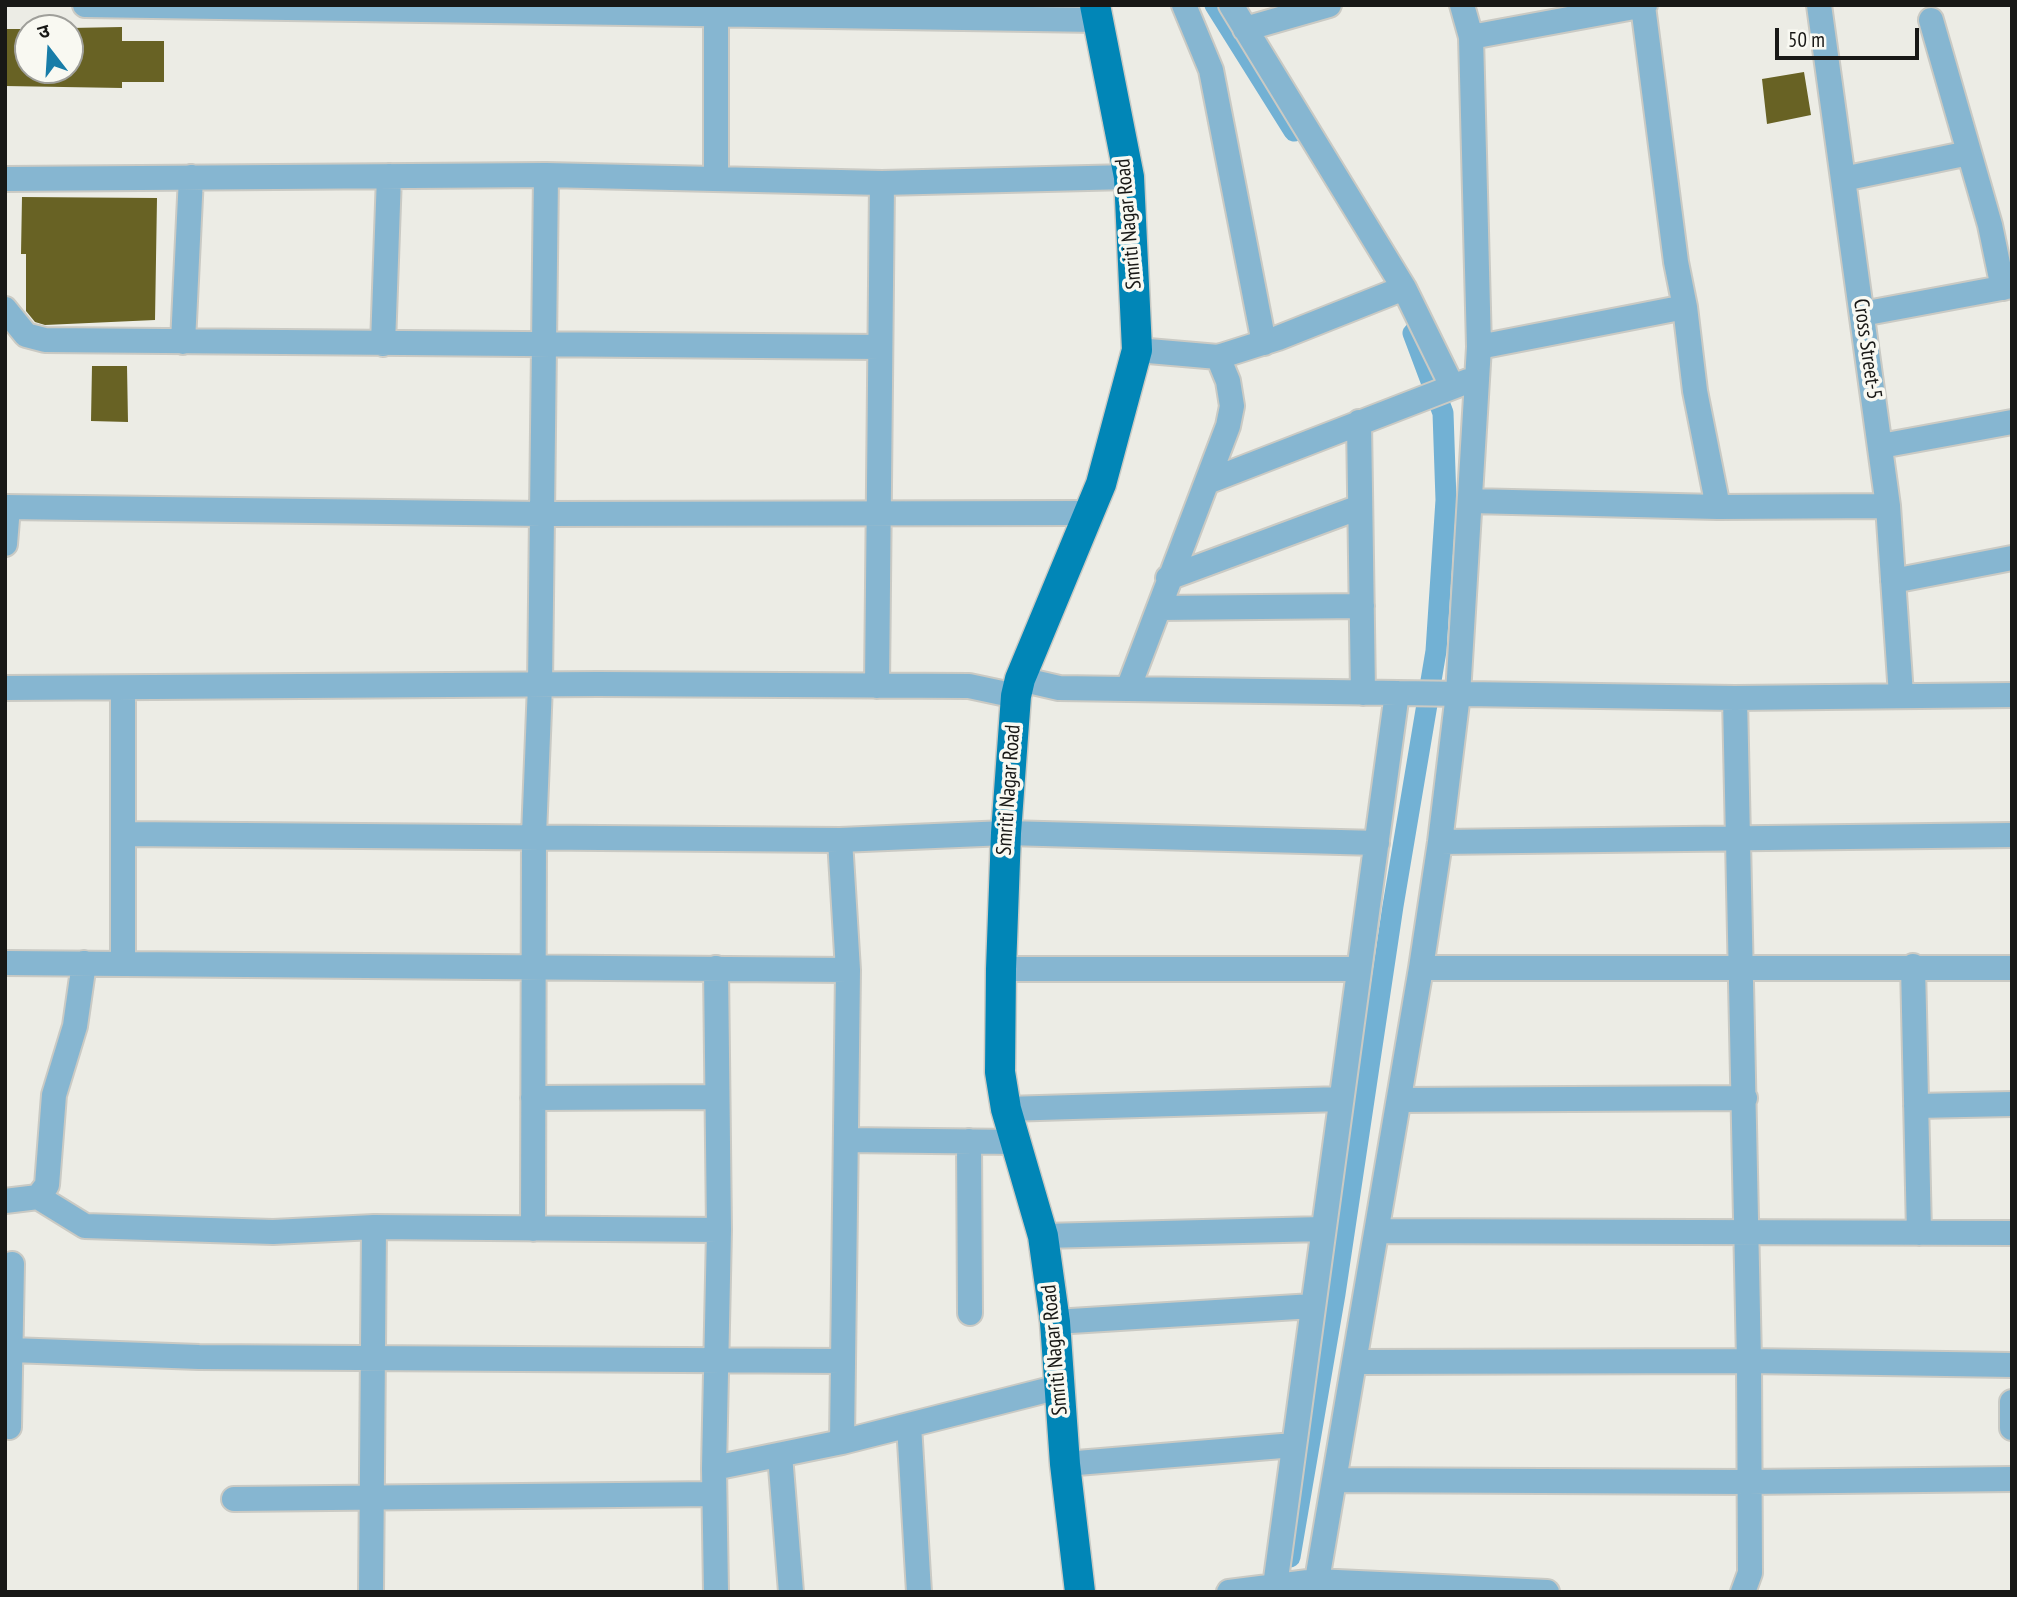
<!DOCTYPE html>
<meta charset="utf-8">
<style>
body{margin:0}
#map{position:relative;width:2017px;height:1597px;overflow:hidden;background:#ecece5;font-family:"PT Sans Narrow","Noto Sans Devanagari",sans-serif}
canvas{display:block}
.frame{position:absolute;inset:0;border:7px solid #181816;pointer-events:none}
.north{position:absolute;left:14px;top:14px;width:70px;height:70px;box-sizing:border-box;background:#f9f9f2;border:2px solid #9f9f9a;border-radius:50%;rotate:343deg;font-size:19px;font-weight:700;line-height:28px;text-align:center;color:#181816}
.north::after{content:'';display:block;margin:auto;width:24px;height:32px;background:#197da8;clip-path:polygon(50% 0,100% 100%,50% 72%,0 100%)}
.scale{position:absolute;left:1775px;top:28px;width:144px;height:32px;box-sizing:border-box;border:4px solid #181816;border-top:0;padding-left:9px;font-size:21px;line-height:24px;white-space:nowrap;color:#181816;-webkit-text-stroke:5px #f9f9f2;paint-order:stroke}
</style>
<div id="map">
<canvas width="2017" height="1597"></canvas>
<div class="frame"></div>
<div class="north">उ</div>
<div class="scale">50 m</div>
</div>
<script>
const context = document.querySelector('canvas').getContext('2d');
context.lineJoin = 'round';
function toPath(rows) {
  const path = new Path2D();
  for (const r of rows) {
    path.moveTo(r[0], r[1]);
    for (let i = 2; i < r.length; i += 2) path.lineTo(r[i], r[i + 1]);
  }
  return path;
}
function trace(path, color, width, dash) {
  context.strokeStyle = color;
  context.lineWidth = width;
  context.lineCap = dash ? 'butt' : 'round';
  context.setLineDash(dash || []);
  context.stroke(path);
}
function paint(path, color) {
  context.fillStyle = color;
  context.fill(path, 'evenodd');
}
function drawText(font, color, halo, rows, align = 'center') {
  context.font = font + ' "PT Sans Narrow",sans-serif';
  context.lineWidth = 7;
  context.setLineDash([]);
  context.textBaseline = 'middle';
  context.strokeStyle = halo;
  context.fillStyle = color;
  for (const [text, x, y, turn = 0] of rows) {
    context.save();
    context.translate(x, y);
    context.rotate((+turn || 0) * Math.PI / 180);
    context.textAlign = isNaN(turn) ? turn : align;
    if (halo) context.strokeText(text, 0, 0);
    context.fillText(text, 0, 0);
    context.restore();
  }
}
trace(toPath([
 [1215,5,1294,131],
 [1290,1557,1335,1294,1393,906,1436,651,1446,500,1443,413,1413,333]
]), '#72b1d4', 21);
paint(toPath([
 [122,27,122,41,164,41,164,82,122,82,122,88,5,86,5,29,28,29,28,70,70,70,70,28],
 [1804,72,1811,115,1767,124,1762,79],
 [22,197,157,198,155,320,45,325,35,322,26,311,26,254,21,254],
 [92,366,127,366,128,422,91,421]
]), '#686224');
const minor = toPath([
 [85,5,1098,20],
 [1184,5,1211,70,1264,343],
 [1231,5,1404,288,1452,386],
 [1819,5,1888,506,1901,695],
 [1643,6,1676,262,1685,307,1695,391,1718,507],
 [1931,20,1990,225,2003,288],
 [1245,29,1329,5],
 [1471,37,1645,5],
 [716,178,716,5],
 [5,179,546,175,882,183,1129,177],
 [1843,179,1969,153],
 [5,309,26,335,45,340,880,347],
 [1862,314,2012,286],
 [183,342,191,177],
 [383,344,389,176],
 [1479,347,1685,307],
 [1137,350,1218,357,1278,338,1404,288],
 [1359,422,1363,693],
 [1881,446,2012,422],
 [1207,482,1468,381],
 [1471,501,1718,507,1888,506],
 [5,507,542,514,1089,513],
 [5,544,8,507],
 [1168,578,1360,507],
 [1893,581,2012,558],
 [1159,608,1362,606],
 [1020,679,1059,688,1128,689,1735,698,2012,695],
 [877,686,882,183],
 [5,688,598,684,969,686,1016,696],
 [123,688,123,963],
 [1128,689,1228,426,1232,406,1228,381,1218,357],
 [1735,698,1749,1361,1750,1573,1743,1592],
 [124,834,840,840,1006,833,1377,843],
 [840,840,848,970,842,1442],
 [1440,842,2012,835],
 [5,963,848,970],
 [1913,966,1919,1233],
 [1421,968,2012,968],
 [1001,969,1359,969],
 [533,1098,717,1097],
 [1399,1100,1745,1098],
 [1916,1106,2012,1104],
 [1006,1109,1341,1099],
 [846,1140,1016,1142],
 [969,1141,970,1313],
 [38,1197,85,1226,273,1232,374,1227,719,1230],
 [5,1201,38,1197,47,1185,54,1095,75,1026,84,963],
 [533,1229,534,835,540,685,546,175],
 [1377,1231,2012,1233],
 [1043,1236,1323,1229],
 [1055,1322,1313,1306],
 [11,1350,199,1357,843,1361],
 [1355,1362,1749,1361,2012,1365],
 [2012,1402,2012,1428],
 [909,1425,919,1592],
 [9,1427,12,1264],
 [780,1455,791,1592],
 [1065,1464,1294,1445],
 [714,1468,842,1442,1059,1387],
 [1335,1480,1748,1482,2012,1479],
 [234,1499,714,1494],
 [1275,1586,1397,693],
 [371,1592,374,1227],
 [716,1592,714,1468,719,1230,716,968],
 [1229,1592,1316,1581,1547,1592],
 [1315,1592,1421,968,1440,842,1458,694,1479,347,1471,37,1462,5]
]);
const major = toPath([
 [1080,1592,1065,1464,1055,1322,1043,1236,1006,1109,1000,1072,1001,969,1006,833,1016,696,1020,679,1101,484,1137,350,1129,177,1095,5]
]);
trace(minor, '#cacac4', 28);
trace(major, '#cacac4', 33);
trace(minor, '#86b6d1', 24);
trace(major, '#0186b7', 30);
drawText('21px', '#181816', '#f9f9f2', [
 ["Smriti Nagar Road",1129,224,-95],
 ["Cross Street-5",1867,349,82],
 ["Smriti Nagar Road",1009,790,-86],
 ["Smriti Nagar Road",1055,1350,-95]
]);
</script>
